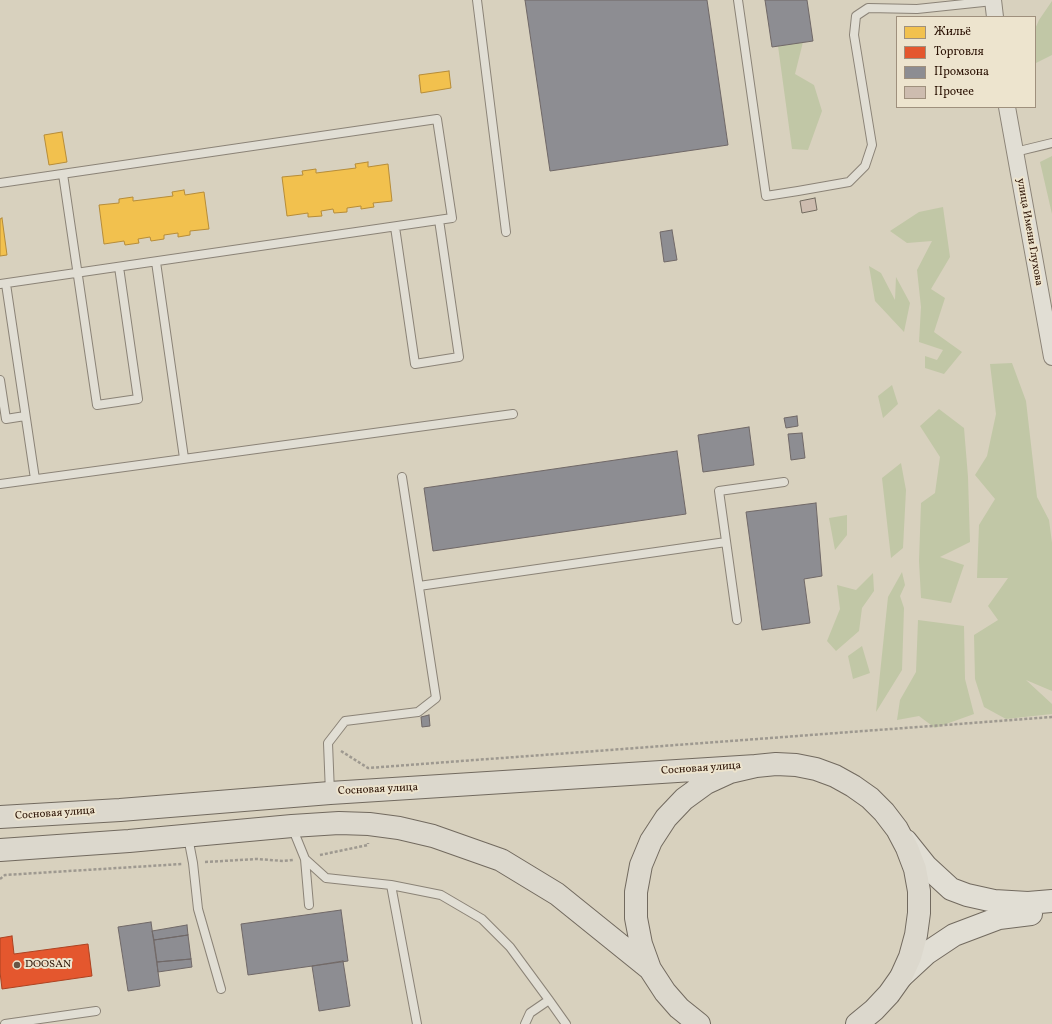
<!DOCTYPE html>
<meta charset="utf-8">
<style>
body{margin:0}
#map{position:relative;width:1052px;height:1024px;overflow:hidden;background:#d8d1be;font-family:Vollkorn,serif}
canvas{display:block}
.legend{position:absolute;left:896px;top:16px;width:140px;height:92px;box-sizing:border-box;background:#ede4ce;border:1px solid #9f907d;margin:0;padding:5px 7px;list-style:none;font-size:12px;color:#2b1204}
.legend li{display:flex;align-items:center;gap:8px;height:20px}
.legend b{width:20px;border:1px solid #9f907d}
</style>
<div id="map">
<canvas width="1052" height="1024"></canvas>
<ul class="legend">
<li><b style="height:11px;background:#f2c14e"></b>Жильё</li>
<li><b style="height:11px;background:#e4572e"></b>Торговля</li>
<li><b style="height:11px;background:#8d8d92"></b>Промзона</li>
<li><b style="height:11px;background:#cdbcaf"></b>Прочее</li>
</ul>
</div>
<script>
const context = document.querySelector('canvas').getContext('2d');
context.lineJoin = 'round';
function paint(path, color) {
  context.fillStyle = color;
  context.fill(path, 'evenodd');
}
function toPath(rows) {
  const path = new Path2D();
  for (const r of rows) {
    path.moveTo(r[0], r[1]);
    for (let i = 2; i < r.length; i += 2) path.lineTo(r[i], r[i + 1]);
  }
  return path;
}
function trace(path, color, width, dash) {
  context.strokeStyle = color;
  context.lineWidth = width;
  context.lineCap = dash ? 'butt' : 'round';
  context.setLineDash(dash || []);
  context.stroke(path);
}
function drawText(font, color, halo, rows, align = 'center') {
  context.font = font + ' Vollkorn,serif';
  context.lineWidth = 4;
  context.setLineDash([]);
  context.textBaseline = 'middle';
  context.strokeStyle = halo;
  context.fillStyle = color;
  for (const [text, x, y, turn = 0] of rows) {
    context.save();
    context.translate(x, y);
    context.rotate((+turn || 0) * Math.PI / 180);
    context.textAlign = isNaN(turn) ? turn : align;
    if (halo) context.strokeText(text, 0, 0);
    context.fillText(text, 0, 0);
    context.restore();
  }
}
paint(toPath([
 [1052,1,1052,55,1036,63,1035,63,1035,29,1039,20],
 [803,42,795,74,814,85,822,111,808,150,792,149,778,46],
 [1052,156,1052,214,1040,162],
 [943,207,950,257,931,289,945,298,934,332,962,352,944,374,925,368,925,356,937,360,943,350,919,342,921,307,917,270,932,241,907,243,890,231,919,212],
 [869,266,881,273,895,300,896,277,910,303,904,332,875,301],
 [1012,363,1026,401,1037,497,1049,520,1052,543,1052,691,1026,680,1052,704,1052,714,1006,719,984,707,975,679,974,635,998,620,988,606,1008,578,977,578,979,525,995,499,975,475,987,456,996,414,990,364],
 [892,385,898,404,883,418,878,396],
 [939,409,964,428,968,477,970,542,940,557,964,565,951,603,921,598,919,561,921,503,935,493,940,457,920,426],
 [901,463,906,490,903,548,891,558,882,478],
 [847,515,847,535,835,550,829,518],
 [902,572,905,585,900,596,904,608,902,670,876,712,888,597],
 [873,573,874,591,862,608,859,631,836,651,827,641,840,609,837,585,856,590],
 [918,620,964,626,965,679,974,714,935,728,919,716,897,720,900,700,916,672],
 [862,646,870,673,853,679,848,656]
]), '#c1c7a6');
const homes = toPath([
 [449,71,451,88,421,93,419,75,449,71],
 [62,132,67,162,49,165,44,135,62,132],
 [368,162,368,167,388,164,392,201,373,203,374,207,361,209,361,206,347,208,347,212,334,213,333,209,321,211,322,216,308,217,308,213,287,216,282,177,303,175,302,171,316,169,316,173,356,168,355,164,368,162],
 [184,190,185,195,204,192,209,229,190,231,190,235,178,237,178,233,164,235,164,239,151,241,150,237,138,239,139,243,125,245,124,241,104,244,99,205,119,203,119,199,133,197,133,201,173,196,172,192,184,190],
 [2,218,7,255,0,256,0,219,2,218]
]);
paint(homes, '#f2c14e');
trace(homes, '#b68c38', 1);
const shops = toPath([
 [12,936,14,954,88,944,92,976,2,989,0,972,0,938,12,936]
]);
paint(shops, '#e4572e');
trace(shops, '#ac4221', 1);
const industry = toPath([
 [525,0,707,0,728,145,550,171,525,0],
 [765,0,807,0,813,41,772,47,765,0],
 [672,230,677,260,664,262,660,232,672,230],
 [797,416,798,426,786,428,784,418,797,416],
 [749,427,754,465,703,472,698,435,749,427],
 [802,433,805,458,791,460,788,434,802,433],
 [677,451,686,514,433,551,424,488,677,451],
 [816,503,822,576,804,579,810,623,762,630,746,512,816,503],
 [429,715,430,726,422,727,421,717,429,715],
 [341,910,348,961,248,975,241,924,341,910],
 [151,922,160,986,128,991,118,927,151,922],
 [187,925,188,935,154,940,152,931,187,925],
 [188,935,191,959,157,962,154,940,188,935],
 [191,959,192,967,158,972,157,962,191,959],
 [343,961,350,1006,319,1011,312,966,343,961]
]);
paint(industry, '#8d8d92');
trace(industry, '#706867', 1);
const building = toPath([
 [815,198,817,210,802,213,800,201,815,198]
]);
paint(building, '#cdbcaf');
trace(building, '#726a5f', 1);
const lane = toPath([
 [477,0,506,232],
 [738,0,766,196,798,191,849,182,865,166,872,145,854,35,856,16,868,8,917,9,993,1],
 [1015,152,1052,143],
 [63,174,97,405,138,399,119,267],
 [0,183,437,119,452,218,0,284],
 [395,227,415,364,459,357,439,220],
 [156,262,184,458],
 [6,284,35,479],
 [0,380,6,419,25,416],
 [0,484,513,414],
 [419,586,726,542],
 [737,620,719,491,784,482],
 [330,793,328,743,345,721,418,712,436,698,402,477],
 [292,827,305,859,326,878,391,885,441,895,482,919,510,947,549,1000,566,1024],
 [188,837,193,863,198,909,221,989],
 [305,859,309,905],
 [391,885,417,1024],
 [5,1024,96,1011],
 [525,1024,530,1013,549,1000]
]);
const street = toPath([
 [993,0,995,17],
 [1007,107,1052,357]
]);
const secondary = toPath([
 [906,841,926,866,951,889,967,895,994,901,1028,903,1052,901],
 [901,977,927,953,954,935,999,918,1031,914]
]);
const primary = toPath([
 [0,817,120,810,330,793,756,766],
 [0,850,129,841,292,826,339,823,369,824,399,828,433,836,501,860,557,894,650,969],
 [699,1024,679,1008,665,992,650,969,641,944,636,918,636,892,641,865,651,841,666,818,684,799,706,783,730,772,756,766,776,764,796,765,816,769,835,776,853,786,870,798,884,812,897,829,907,848,915,869,919,891,919,913,916,935,910,957,901,977,889,994,874,1010,857,1024]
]);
trace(lane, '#8b8377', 10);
trace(street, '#8b8377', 18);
trace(secondary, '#726a5f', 24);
trace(primary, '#726a5f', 24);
trace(toPath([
 [341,751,368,768,1052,717],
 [320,855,368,845,368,843],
 [205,862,257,859,283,861,293,860],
 [0,879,5,875,182,864]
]), '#9e9990', 2.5, [3, 2]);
trace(lane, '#e1ded4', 8);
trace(street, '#e1ded4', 16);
trace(secondary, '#e1ded4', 22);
trace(primary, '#dcd8cd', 22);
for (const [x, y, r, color] of [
 [17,965,4,"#685545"]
]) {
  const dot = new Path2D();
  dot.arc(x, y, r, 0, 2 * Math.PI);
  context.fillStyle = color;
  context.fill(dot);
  trace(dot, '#ede4ce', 1.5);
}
drawText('11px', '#2b1204', '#ede4ce', [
 ["улица Имени Глухова",1029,232,80],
 ["Сосновая улица",701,769,-4],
 ["Сосновая улица",378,790,-3],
 ["Сосновая улица",55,814,-4]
]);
drawText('11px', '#2b1204', '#ede4ce', [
 ["DOOSAN",25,965]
], 'left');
</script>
